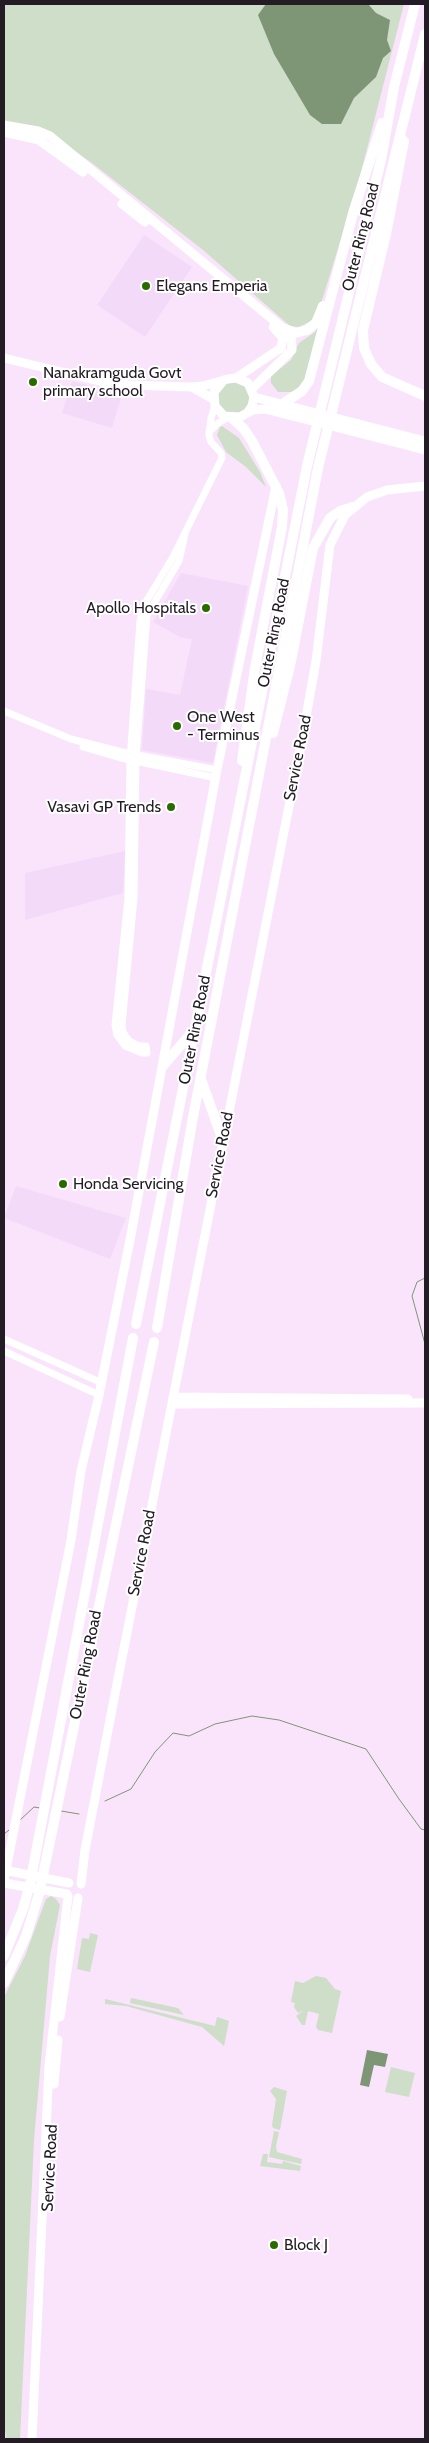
<!DOCTYPE html>
<style>
body{margin:0}
#map{position:relative;width:429px;height:2443px;overflow:hidden;background:#f9e4fc;font-family:Cabin,sans-serif}
canvas{display:block}
.frame{position:absolute;inset:0;border:5px solid #231c25;pointer-events:none}
</style>
<div id="map">
<canvas width="429" height="2443"></canvas>
<div class="frame"></div>
</div>
<script>
const context = document.querySelector('canvas').getContext('2d');
context.lineJoin = 'round';
function paint(path, color) {
  context.fillStyle = color;
  context.fill(path, 'evenodd');
}
function toPath(rows) {
  const path = new Path2D();
  for (const r of rows) {
    if (r.length === 3) {
      path.moveTo(r[0] + r[2], r[1]);
      path.arc(r[0], r[1], r[2], 0, 2 * Math.PI);
      continue;
    }
    path.moveTo(r[0], r[1]);
    for (let i = 2; i < r.length; i += 2) path.lineTo(r[i], r[i + 1]);
  }
  return path;
}
function trace(path, color, width, dash) {
  context.strokeStyle = color;
  context.lineWidth = width;
  context.lineCap = dash ? 'butt' : 'round';
  context.setLineDash(dash || []);
  context.stroke(path);
}
function drawText(font, color, halo, rows, align = 'center') {
  context.font = font + ' Cabin,sans-serif';
  context.lineWidth = 4;
  context.setLineDash([]);
  context.textBaseline = 'middle';
  context.strokeStyle = halo;
  context.fillStyle = color;
  for (const [text, x, y, turn = 0] of rows) {
    context.save();
    context.translate(x, y);
    context.rotate((+turn || 0) * Math.PI / 180);
    context.textAlign = isNaN(turn) ? turn : align;
    if (halo) context.strokeText(text, 0, 0);
    context.fillText(text, 0, 0);
    context.restore();
  }
}
paint(toPath([
 [144,235,192,267,145,337,97,305],
 [72,381,122,395,112,428,62,413],
 [181,573,248,586,213,763,142,750,146,689,180,695,192,639,180,637,153,622],
 [125,851,123,893,25,920,25,873],
 [16,1186,126,1218,110,1259,4,1218]
]), '#f4daf9');
paint(toPath([
 [4,4,404,4,359,180,319,310,313,320,299,327,290,326,203,250,92,163,54,137,4,123],
 [324,316,310,375,295,392,278,392,271,383,271,376,291,360,299,343,315,332],
 [234,398,16],
 [222,426,239,438,260,472,266,487,246,467,226,452,217,435,220,427],
 [51,1896,56,1899,60,1905,50,1956,34,2140,20,2439,6,2439,4,2417,4,1997,25,1956,46,1899],
 [90,1933,98,1935,90,1972,77,1969,82,1938,89,1939],
 [316,1976,326,1978,335,1989,341,1991,332,2033,318,2030,316,2027,319,2014,308,2011,305,2025,302,2025,296,2016,304,2010,298,2013,294,2007,295,2003,291,2002,295,1981,303,1983],
 [131,1998,178,2008,184,2015,130,2003],
 [105,1999,215,2026,217,2017,229,2021,224,2046,202,2027,126,2006,105,2004],
 [391,2067,415,2073,409,2097,385,2092],
 [274,2087,287,2091,280,2130,273,2128,272,2125,276,2099,270,2091],
 [274,2131,279,2132,276,2146,277,2152,302,2159,301,2164,269,2157],
 [263,2154,268,2154,267,2162,282,2164,283,2161,301,2166,300,2171,260,2166]
]), '#cedec8');
paint(toPath([
 [266,4,368,4,376,13,390,20,387,40,391,51,383,58,376,77,354,98,341,124,322,124,310,115,274,54,258,15],
 [367,2050,388,2054,385,2067,374,2065,369,2087,360,2085]
]), '#7e9675');
trace(toPath([
 [425,1278,417,1282,412,1296,425,1344],
 [105,1801,131,1789,155,1752,173,1733,189,1736,215,1724,252,1716,279,1720,366,1749,399,1799,421,1829,425,1830],
 [61,1811,79,1814],
 [19,1821,34,1807,40,1808],
 [4,1834,9,1830]
]), '#7e9675', 1);
trace(toPath([
 [209,432,217,424,228,417],
 [185,534,179,561,147,615,141,694,136,755,134,898,122,1025,123,1032,129,1041,139,1046,146,1046,147,1053,142,1053,125,1046,117,1035,115,1025,128,898,130,760,140,621,144,605,173,557,222,458,221,453,211,442,209,436,211,418,215,406],
 [4,711,71,739,122,752,217,770],
 [83,747,121,758,216,778],
 [4,1339,102,1383],
 [4,1351,99,1395]
]), '#fff', 7);
trace(toPath([
 [4,125,38,131,50,136,289,333,291,337,292,350,252,389],
 [4,132,39,140,83,172],
 [122,204,145,222],
 [4,358,103,382,129,385,192,387,203,386,228,379,236,378,248,383,254,397,252,406,247,413,240,417,224,416,215,406,214,392,224,380],
 [236,378,281,348,283,338,273,327],
 [192,387,213,399],
 [254,397,425,441],
 [247,413,253,410,265,409,425,450],
 [173,1397,408,1399],
 [172,1404,425,1403],
 [4,1870,69,1883],
 [4,1880,71,1540,81,1471,99,1395,130,1240,217,770,276,486],
 [4,1883,67,1894],
 [81,1884,85,1850,115,1694,301,745,316,661,330,545,345,515,367,497,387,490,425,486],
 [60,2017,78,1898],
 [54,2084,58,2040],
 [32,2439,49,2066,68,1896]
]), '#fff', 9);
trace(toPath([
 [404,141,386,234,363,330,364,348,371,364,382,377,425,396],
 [285,329,295,333,307,330,316,323,323,306],
 [281,405,302,391,309,381,353,213,382,123],
 [232,418,244,429,252,441,279,493,283,510,282,527,255,668,242,761],
 [273,733,290,666,313,548,330,518,340,511,353,507],
 [163,1066,193,1031],
 [201,1079,223,1141],
 [136,1324,307,466,381,160,394,87,415,4],
 [157,1328,193,1117,318,468,425,34],
 [4,1956,23,1909,30,1884,133,1338],
 [4,1983,26,1936,39,1894,154,1342]
]), '#fff', 10);
for (const [x, y, r, color] of [
 [146,286,5,"#2a6b00"],
 [33,382,5,"#2a6b00"],
 [206,608,5,"#2a6b00"],
 [177,726,5,"#2a6b00"],
 [171,807,5,"#2a6b00"],
 [63,1184,5,"#2a6b00"],
 [274,2245,5,"#2a6b00"]
]) {
  const dot = new Path2D();
  dot.arc(x, y, r, 0, 2 * Math.PI);
  context.fillStyle = color;
  context.fill(dot);
  trace(dot, '#fff', 2);
}
drawText('16px', '#231c25', '#fff', [
 ["Outer Ring Road",361,237,-76],
 ["Outer Ring Road",274,633,-79],
 ["Service Road",298,758,-79],
 ["Outer Ring Road",195,1030,-79],
 ["Service Road",220,1155,-79],
 ["Service Road",142,1553,-79],
 ["Outer Ring Road",86,1665,-79],
 ["Service Road",50,2168,-87]
]);
drawText('16px', '#231c25', '#fff', [
 ["Elegans Emperia",156,286],
 ["Nanakramguda Govt",43,373],
 ["primary school",43,391],
 ["Apollo Hospitals",196,608,"right"],
 ["One West",187,717],
 ["- Terminus",187,735],
 ["Vasavi GP Trends",161,807,"right"],
 ["Honda Servicing",73,1184],
 ["Block J",284,2245]
], 'left');
</script>
